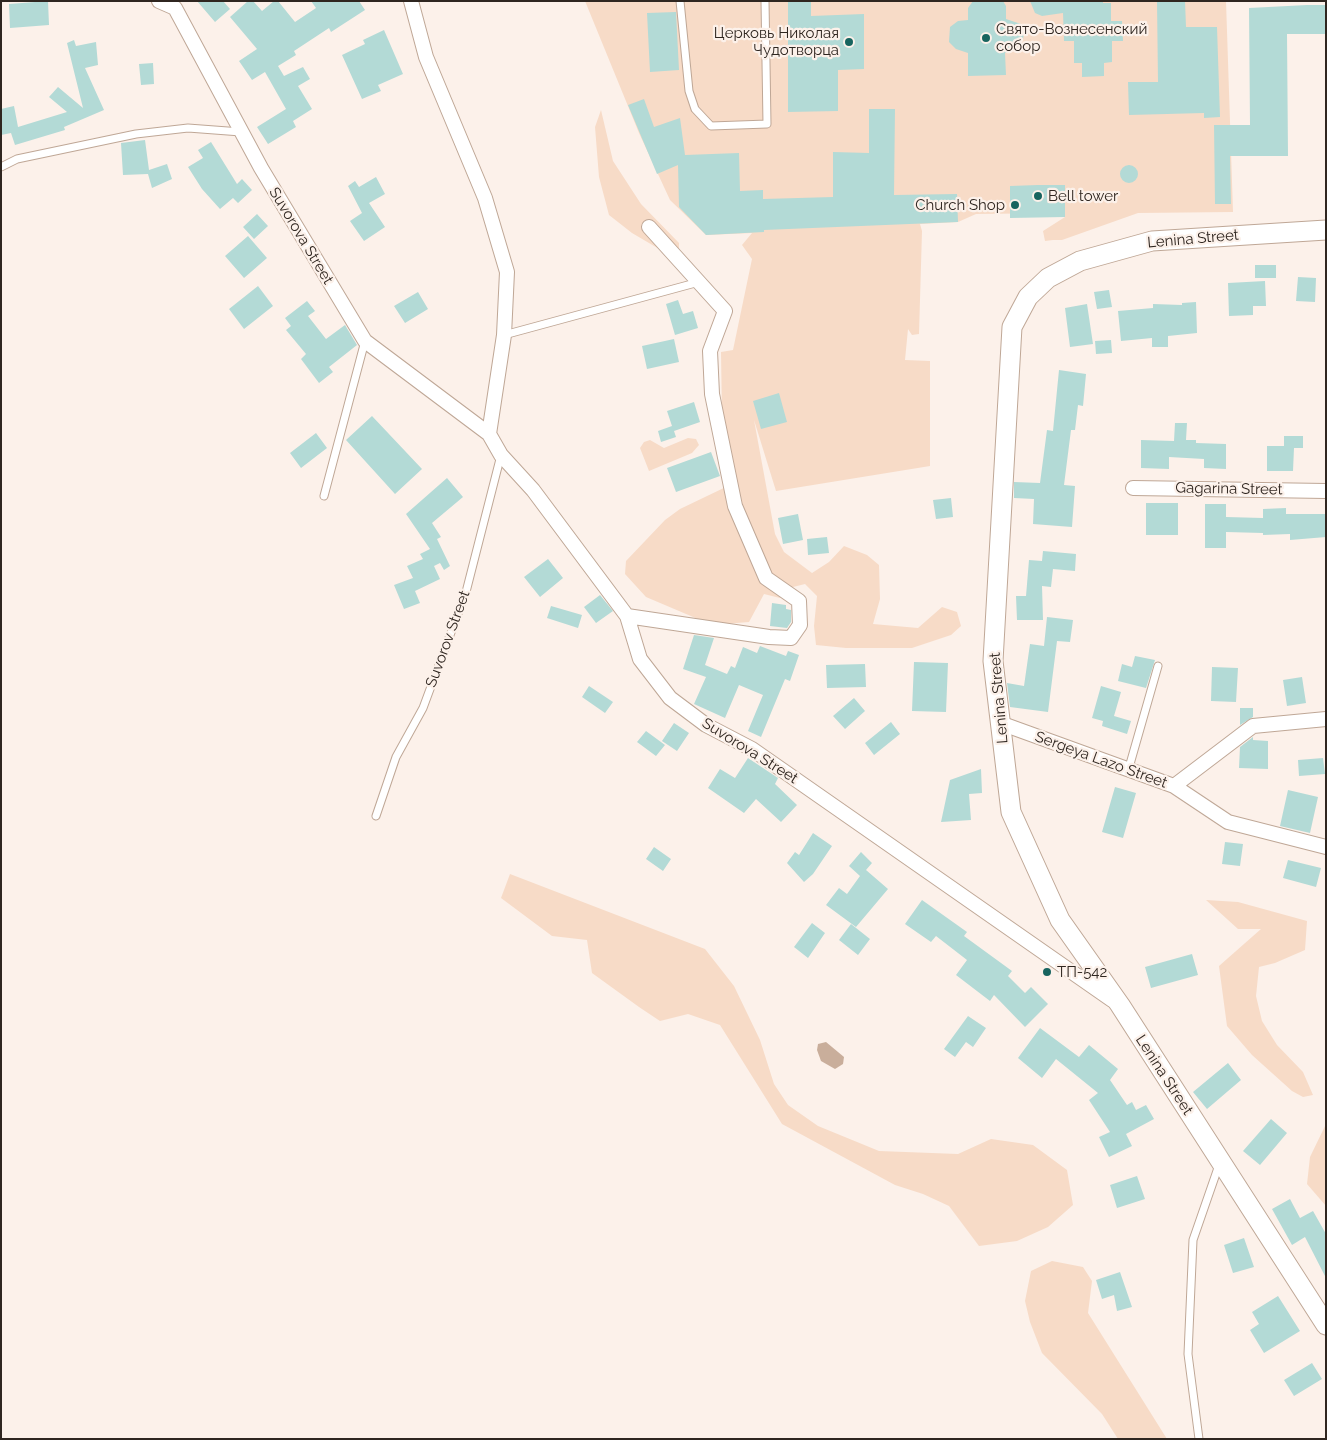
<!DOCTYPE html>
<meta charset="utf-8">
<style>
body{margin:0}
#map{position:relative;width:1327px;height:1440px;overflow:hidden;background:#fcf1ea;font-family:Raleway,sans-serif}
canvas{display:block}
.frame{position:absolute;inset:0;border:2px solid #2f2620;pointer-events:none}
</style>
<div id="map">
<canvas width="1327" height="1440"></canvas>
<div class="frame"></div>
</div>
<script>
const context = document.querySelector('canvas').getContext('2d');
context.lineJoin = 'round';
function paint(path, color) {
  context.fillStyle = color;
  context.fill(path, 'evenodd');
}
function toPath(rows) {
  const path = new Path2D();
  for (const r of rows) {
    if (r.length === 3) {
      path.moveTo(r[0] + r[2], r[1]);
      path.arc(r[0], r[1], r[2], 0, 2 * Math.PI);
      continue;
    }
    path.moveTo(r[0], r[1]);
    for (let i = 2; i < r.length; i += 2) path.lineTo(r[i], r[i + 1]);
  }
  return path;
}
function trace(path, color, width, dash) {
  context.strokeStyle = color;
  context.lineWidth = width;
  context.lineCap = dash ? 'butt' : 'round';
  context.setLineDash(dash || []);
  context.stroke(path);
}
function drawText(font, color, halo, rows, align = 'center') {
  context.font = font + ' Raleway,sans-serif';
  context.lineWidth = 4.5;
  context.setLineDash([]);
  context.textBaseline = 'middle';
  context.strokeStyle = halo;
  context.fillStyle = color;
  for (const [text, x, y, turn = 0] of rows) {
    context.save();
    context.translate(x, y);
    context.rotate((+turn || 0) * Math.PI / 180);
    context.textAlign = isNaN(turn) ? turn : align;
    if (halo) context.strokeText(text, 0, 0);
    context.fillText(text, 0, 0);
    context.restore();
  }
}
paint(toPath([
 [585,1,1226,1,1233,212,1138,213,1062,240,1053,240,1045,241,1043,231,1065,217,1065,213,976,214,958,222,920,224,922,231,919,334,912,335,908,329,905,360,930,361,930,466,776,491,754,420,775,534,784,552,812,573,829,562,844,546,867,555,879,565,880,599,873,624,918,628,942,607,957,612,961,626,951,635,912,648,846,648,816,645,814,626,817,596,805,584,793,587,780,598,764,594,749,622,712,625,646,597,625,574,626,561,665,520,680,509,730,485,722,417,721,352,733,350,752,259,742,245,752,233,706,235,670,200,639,133],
 [601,110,613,161,641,204,679,243,679,248,671,256,632,233,609,215,599,177,595,127],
 [688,438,696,439,699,445,692,453,649,471,640,448,644,442,650,440,664,448],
 [510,874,705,949,734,986,760,1040,774,1084,788,1105,818,1126,879,1151,958,1154,991,1139,1033,1145,1067,1170,1073,1205,1048,1227,1017,1241,979,1246,949,1206,923,1194,895,1185,782,1124,720,1025,688,1014,660,1021,639,1007,592,973,587,940,552,936,501,898],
 [1206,900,1238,902,1307,921,1305,950,1275,963,1259,967,1256,996,1262,1021,1277,1045,1303,1072,1313,1095,1303,1097,1292,1091,1252,1055,1227,1026,1219,966,1261,929,1238,929],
 [1326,1124,1326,1206,1307,1184,1310,1157],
 [1052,1261,1083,1267,1092,1281,1088,1313,1167,1439,1118,1439,1102,1414,1042,1353,1030,1322,1025,1301,1031,1271]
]), '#f7dbc7');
paint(toPath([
 [826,1042,844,1057,843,1064,835,1069,821,1061,817,1050,818,1044]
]), '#c9ae9b');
paint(toPath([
 [48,1,49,25,10,28,9,4],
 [197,1,223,1,230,9,215,22],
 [248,1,253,1,262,11,274,1,278,1,295,22,316,8,311,1,359,1,365,10,331,32,329,28,294,51,296,55,278,66,284,76,303,67,310,79,298,86,312,109,293,121,296,127,268,144,257,127,286,109,265,72,252,80,239,61,257,49,230,17],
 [788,1,811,1,811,16,864,14,864,69,838,70,838,111,788,112],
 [973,1,1003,1,1006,6,1006,19,1021,24,1024,31,1023,40,1017,47,1005,53,1006,75,968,76,968,53,956,49,949,42,950,27,958,21,968,20,968,8],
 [1030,1,1103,1,1103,3,1111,3,1111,21,1122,21,1123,41,1112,41,1112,62,1104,63,1104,76,1082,77,1082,63,1074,63,1074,41,1064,41,1063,13,1042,16,1035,13],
 [1157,1,1185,1,1186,27,1217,27,1220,117,1204,118,1204,113,1129,115,1128,82,1158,82],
 [1307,5,1326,5,1326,34,1287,34,1288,156,1230,156,1231,204,1215,204,1214,125,1250,125,1249,8],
 [676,12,679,70,650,72,647,13],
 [384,30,403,74,378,85,381,91,362,99,342,55,365,44,363,40],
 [74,40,76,46,96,42,98,65,85,68,104,110,64,127,65,130,15,145,11,133,1,135,1,109,14,106,18,127,67,112,49,97,58,87,83,108,67,43],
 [153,63,154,84,141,85,139,64],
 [644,99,654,127,680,118,685,155,739,153,740,191,763,190,763,199,833,197,833,152,869,153,869,109,895,109,894,195,957,194,958,222,764,230,764,232,706,235,679,207,678,165,657,174,628,105],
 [145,140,149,170,167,164,172,179,152,188,148,174,123,175,121,143],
 [211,142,237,184,242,179,252,190,238,203,233,198,220,209,202,189,188,167,203,158,198,150],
 [1129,174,9],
 [376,177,385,194,369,203,385,227,364,241,350,221,362,213,348,186,355,181,359,187],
 [1038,185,1065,185,1065,217,1010,218,1010,186],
 [257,214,268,226,254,239,243,227],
 [248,236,267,258,244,278,225,256],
 [1255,265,1276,265,1276,278,1255,278],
 [1298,277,1316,278,1315,302,1296,301],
 [1265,281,1266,306,1253,306,1253,315,1229,316,1228,283],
 [258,286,273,306,244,329,229,309],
 [1109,290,1112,307,1097,309,1094,292],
 [418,292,428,309,405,323,394,306],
 [678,300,683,314,693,311,698,328,675,335,666,304],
 [307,301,315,311,308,316,326,339,345,325,357,345,329,367,333,372,319,383,301,359,306,354,286,330,291,326,285,318],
 [1196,302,1197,333,1168,336,1168,347,1152,347,1152,338,1121,341,1118,311,1153,308,1153,304,1182,305,1182,303],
 [1087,304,1093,344,1070,347,1065,308],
 [674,339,679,362,647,369,642,346],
 [1111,340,1112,353,1096,354,1095,341],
 [1059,370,1086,374,1083,406,1078,405,1075,430,1071,430,1064,485,1075,486,1072,527,1033,524,1034,499,1014,498,1014,482,1040,483,1047,430,1053,431],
 [779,393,787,422,761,429,753,401],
 [694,402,700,422,674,431,676,437,661,442,658,431,672,426,667,411],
 [372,416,422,469,395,494,346,440],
 [1175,423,1187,423,1186,440,1196,440,1196,443,1226,444,1226,469,1204,468,1204,459,1169,457,1169,469,1141,468,1141,440,1174,441],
 [316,433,327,448,301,468,290,453],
 [1284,436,1303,436,1303,448,1294,448,1293,471,1267,471,1267,446,1284,446],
 [711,452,720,476,676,492,667,468],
 [447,478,463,497,432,523,441,537,437,539,450,566,444,570,440,563,434,566,440,579,415,591,420,603,404,609,394,585,413,578,407,566,423,559,420,554,430,549,406,514],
 [951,498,953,517,936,519,933,500],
 [1146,503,1178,503,1178,535,1146,535],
 [1205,504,1226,504,1226,517,1263,518,1263,509,1286,508,1286,514,1326,514,1326,537,1290,540,1290,534,1263,535,1263,533,1226,532,1226,548,1205,548],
 [798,514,803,540,783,544,778,518],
 [827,537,829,553,808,555,807,539],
 [1043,551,1076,554,1075,571,1053,569,1051,587,1042,586,1043,620,1017,620,1016,596,1026,596,1029,560,1042,561],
 [548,559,563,578,540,597,524,577],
 [600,595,613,611,596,623,584,607],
 [772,603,786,605,786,609,791,610,791,622,787,628,770,626],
 [551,606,582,615,578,628,547,618],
 [1047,617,1073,620,1070,642,1057,641,1048,712,1010,707,1007,683,1024,686,1030,644,1044,646],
 [694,635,714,638,705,665,727,674,731,666,735,668,743,647,757,653,760,646,786,656,788,651,799,655,790,681,785,679,761,737,748,731,763,695,739,685,725,718,694,704,706,677,683,669],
 [1135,656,1155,660,1146,688,1118,681,1122,664,1132,667],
 [914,662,948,663,946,712,912,711],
 [865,664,866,687,827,688,826,665],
 [1212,667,1238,668,1236,702,1211,701],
 [1302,677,1306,703,1287,706,1283,680],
 [589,686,613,702,605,713,582,697],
 [1101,686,1121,692,1114,716,1131,721,1127,734,1102,726,1103,721,1092,718],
 [854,698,865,711,845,729,833,716],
 [1240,708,1253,708,1253,717,1240,725],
 [891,722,900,734,874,755,865,743],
 [674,723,689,733,677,751,662,741],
 [646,731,665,745,656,756,637,742],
 [1253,737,1253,740,1268,741,1268,769,1239,768,1240,747],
 [748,758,778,778,775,784,797,805,781,822,756,799,744,813,708,788,720,769,735,778],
 [1323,758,1325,774,1299,776,1298,760],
 [981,769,982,793,969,794,971,820,941,822,950,780],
 [1115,787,1136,793,1123,838,1102,832],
 [1288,790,1318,797,1310,833,1280,826],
 [813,833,832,846,813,874,804,882,787,863,795,852,799,855],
 [1225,842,1243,844,1240,866,1222,864],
 [654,847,671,859,663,871,646,859],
 [861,852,872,863,866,870,888,889,856,927,826,905,839,888,847,894,860,876,849,866],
 [1288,860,1321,868,1316,887,1283,878],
 [922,900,967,932,964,936,1012,971,1008,976,1025,993,1031,987,1048,1004,1025,1027,994,995,990,1001,956,975,967,960,936,936,931,942,905,924],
 [812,923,825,933,808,958,794,947],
 [851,924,870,939,858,955,839,940],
 [1192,954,1198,975,1151,988,1145,967],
 [968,1016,986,1028,973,1047,966,1042,955,1057,944,1049],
 [1040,1028,1079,1057,1089,1045,1118,1069,1110,1080,1127,1105,1132,1102,1136,1110,1146,1105,1154,1119,1126,1134,1132,1146,1109,1157,1099,1137,1110,1132,1089,1100,1098,1093,1056,1059,1042,1078,1018,1058],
 [1228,1063,1241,1080,1207,1109,1193,1092],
 [1271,1119,1287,1133,1260,1165,1243,1151],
 [1137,1176,1145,1199,1117,1208,1110,1185],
 [1290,1199,1300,1218,1313,1211,1326,1234,1326,1278,1305,1237,1292,1245,1272,1209],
 [1244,1238,1254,1267,1233,1273,1224,1245],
 [1120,1272,1132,1307,1117,1311,1114,1295,1102,1299,1096,1280],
 [1278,1296,1300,1331,1264,1353,1250,1330,1259,1324,1252,1312],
 [1312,1363,1322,1379,1294,1396,1284,1380]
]), '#b3dad6');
const lane = toPath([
 [680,1,689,91,695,109,711,126,767,124,765,1],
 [1,167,17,159,136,134,188,128,241,132],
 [504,335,699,282],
 [324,496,365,341],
 [1128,771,1158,666],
 [376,816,396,757,423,708,466,592,501,455],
 [1199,1439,1188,1354,1193,1240,1219,1165]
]);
const street = toPath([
 [159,1,175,8,261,168,365,341,489,434],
 [411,1,426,57,485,198,507,272,504,335,489,434,501,455,533,490,627,616,640,659,670,698,706,725,752,749,1112,1000],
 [1133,488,1326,491],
 [627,616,769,637,791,638,800,625,799,601,766,578,735,506,712,394,710,351,725,311,649,227],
 [1000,723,1174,786,1228,822,1326,847],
 [1174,786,1253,726,1326,719]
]);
const secondary = toPath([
 [1326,230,1152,241,1080,261,1048,278,1028,297,1012,327,993,661,1011,812,1060,920,1120,1005,1326,1325]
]);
trace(lane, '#bfa796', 9);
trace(street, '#bfa796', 16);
trace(secondary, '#bfa796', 21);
trace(lane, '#fff', 7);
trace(street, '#fff', 14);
trace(secondary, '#fff', 19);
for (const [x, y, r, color] of [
 [986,38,5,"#17645f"],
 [849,42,5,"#17645f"],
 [1038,196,5,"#17645f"],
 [1015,205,5,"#17645f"],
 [1047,972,5,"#17645f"]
]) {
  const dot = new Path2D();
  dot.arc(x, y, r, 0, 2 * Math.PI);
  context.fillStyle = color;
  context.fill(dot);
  trace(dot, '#fcf1ea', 2);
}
drawText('15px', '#2f2620', '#fcf1ea', [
 ["Свято-Вознесенский",996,29],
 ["собор",996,46],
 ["Церковь Николая",839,33,"right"],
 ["Чудотворца",839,50,"right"],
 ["Bell tower",1048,196],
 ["Church Shop",1005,205,"right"],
 ["ТП-542",1057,972]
], 'left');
drawText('15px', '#2f2620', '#fcf1ea', [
 ["Suvorova Street",301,236,59],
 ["Lenina Street",1193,239,-5],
 ["Gagarina Street",1229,489,1],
 ["Suvorov Street",448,639,-70],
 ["Lenina Street",999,698,-95],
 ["Suvorova Street",750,751,32],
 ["Sergeya Lazo Street",1101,760,20],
 ["Lenina Street",1164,1075,57]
]);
</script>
